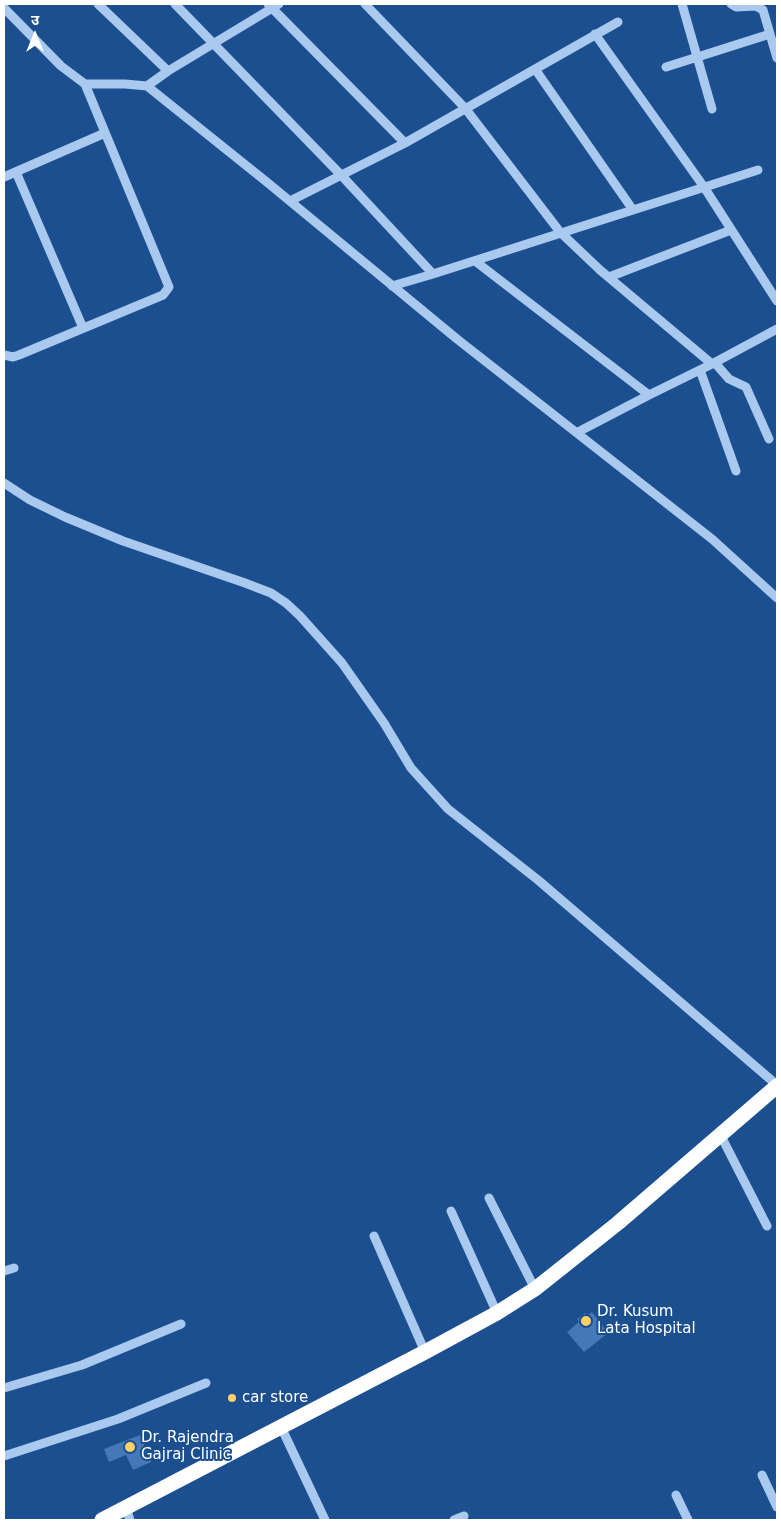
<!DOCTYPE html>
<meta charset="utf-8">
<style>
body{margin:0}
#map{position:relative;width:781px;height:1524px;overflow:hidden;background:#1b4f8f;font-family:"DejaVu Sans","Noto Sans Devanagari",sans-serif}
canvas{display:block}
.frame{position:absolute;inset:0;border:5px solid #fff;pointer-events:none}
.north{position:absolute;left:10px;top:10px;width:50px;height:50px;-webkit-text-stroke:4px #1b4f8f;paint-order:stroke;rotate:0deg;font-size:14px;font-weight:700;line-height:20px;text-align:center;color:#fff}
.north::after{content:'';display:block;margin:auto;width:18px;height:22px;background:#fff;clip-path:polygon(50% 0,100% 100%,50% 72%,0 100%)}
</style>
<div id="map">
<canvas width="781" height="1524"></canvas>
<div class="frame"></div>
<div class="north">उ</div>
</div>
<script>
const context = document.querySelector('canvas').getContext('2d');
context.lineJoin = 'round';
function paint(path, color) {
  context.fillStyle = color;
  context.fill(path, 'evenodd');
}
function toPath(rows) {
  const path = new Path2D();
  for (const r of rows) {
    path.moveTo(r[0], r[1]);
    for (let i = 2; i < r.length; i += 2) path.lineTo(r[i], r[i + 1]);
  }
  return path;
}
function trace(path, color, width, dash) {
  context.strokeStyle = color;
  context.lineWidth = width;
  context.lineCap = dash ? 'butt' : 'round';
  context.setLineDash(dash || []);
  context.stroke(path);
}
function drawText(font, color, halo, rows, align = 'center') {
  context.font = font + ' "DejaVu Sans",sans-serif';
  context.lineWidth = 4;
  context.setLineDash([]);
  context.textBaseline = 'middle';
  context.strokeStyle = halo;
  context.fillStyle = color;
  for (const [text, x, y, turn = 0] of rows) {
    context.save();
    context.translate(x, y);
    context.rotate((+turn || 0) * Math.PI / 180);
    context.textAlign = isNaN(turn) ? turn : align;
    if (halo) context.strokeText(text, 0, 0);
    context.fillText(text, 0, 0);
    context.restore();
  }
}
paint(toPath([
 [592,1312,608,1333,584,1352,567,1332,579,1322,577,1319,585,1313,588,1315],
 [140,1435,151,1462,133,1470,126,1455,109,1462,104,1449]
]), '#4478b7');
trace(toPath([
 [98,4,168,71],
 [175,4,341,175,433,274],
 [268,4,405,143],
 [365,4,465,108,560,232,600,270,712,364],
 [682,4,712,109],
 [731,4,736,7,756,6,763,10,777,58],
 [4,8,61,66,85,84,169,287,163,295,19,355,13,357,4,355],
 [595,34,704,187,777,301],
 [666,67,770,34],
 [535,69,633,210],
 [85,84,125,84,147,86,268,183,457,339,712,539,777,598],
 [147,86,168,71,279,4],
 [16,172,83,328],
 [4,177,105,133],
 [290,201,405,143,618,22],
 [475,261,649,395],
 [609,277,731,230],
 [392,286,433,274,758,170],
 [715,363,729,379,746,387,769,439],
 [700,370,736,471],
 [578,432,649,395,712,364,777,329],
 [4,483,30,500,65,517,123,541,245,583,271,593,286,603,300,616,342,663,384,723,411,768,448,809,538,880,777,1085],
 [721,1136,767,1226],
 [489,1198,535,1289],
 [451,1211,497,1313],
 [374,1236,425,1352],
 [4,1271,14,1268],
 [4,1388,82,1365,181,1324],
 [281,1427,325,1520],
 [4,1456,118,1419,206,1383],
 [762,1475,777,1507],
 [676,1495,688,1520],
 [126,1508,130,1520],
 [454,1520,464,1516]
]), '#a9c9ee', 9);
trace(toPath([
 [102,1520,425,1352,497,1313,519,1299,535,1289,618,1223,777,1086]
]), '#fff', 15);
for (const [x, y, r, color] of [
 [586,1321,6,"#ffd166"],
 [232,1398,5,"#ffd166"],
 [130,1447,6,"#ffd166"]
]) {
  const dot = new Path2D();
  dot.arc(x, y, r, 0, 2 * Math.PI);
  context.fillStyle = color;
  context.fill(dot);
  trace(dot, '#1b4f8f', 2);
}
drawText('15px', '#fff', '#1b4f8f', [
 ["Dr. Kusum",597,1312],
 ["Lata Hospital",597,1329],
 ["car store",242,1398],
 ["Dr. Rajendra",141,1438],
 ["Gajraj Clinic",141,1455]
], 'left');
</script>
